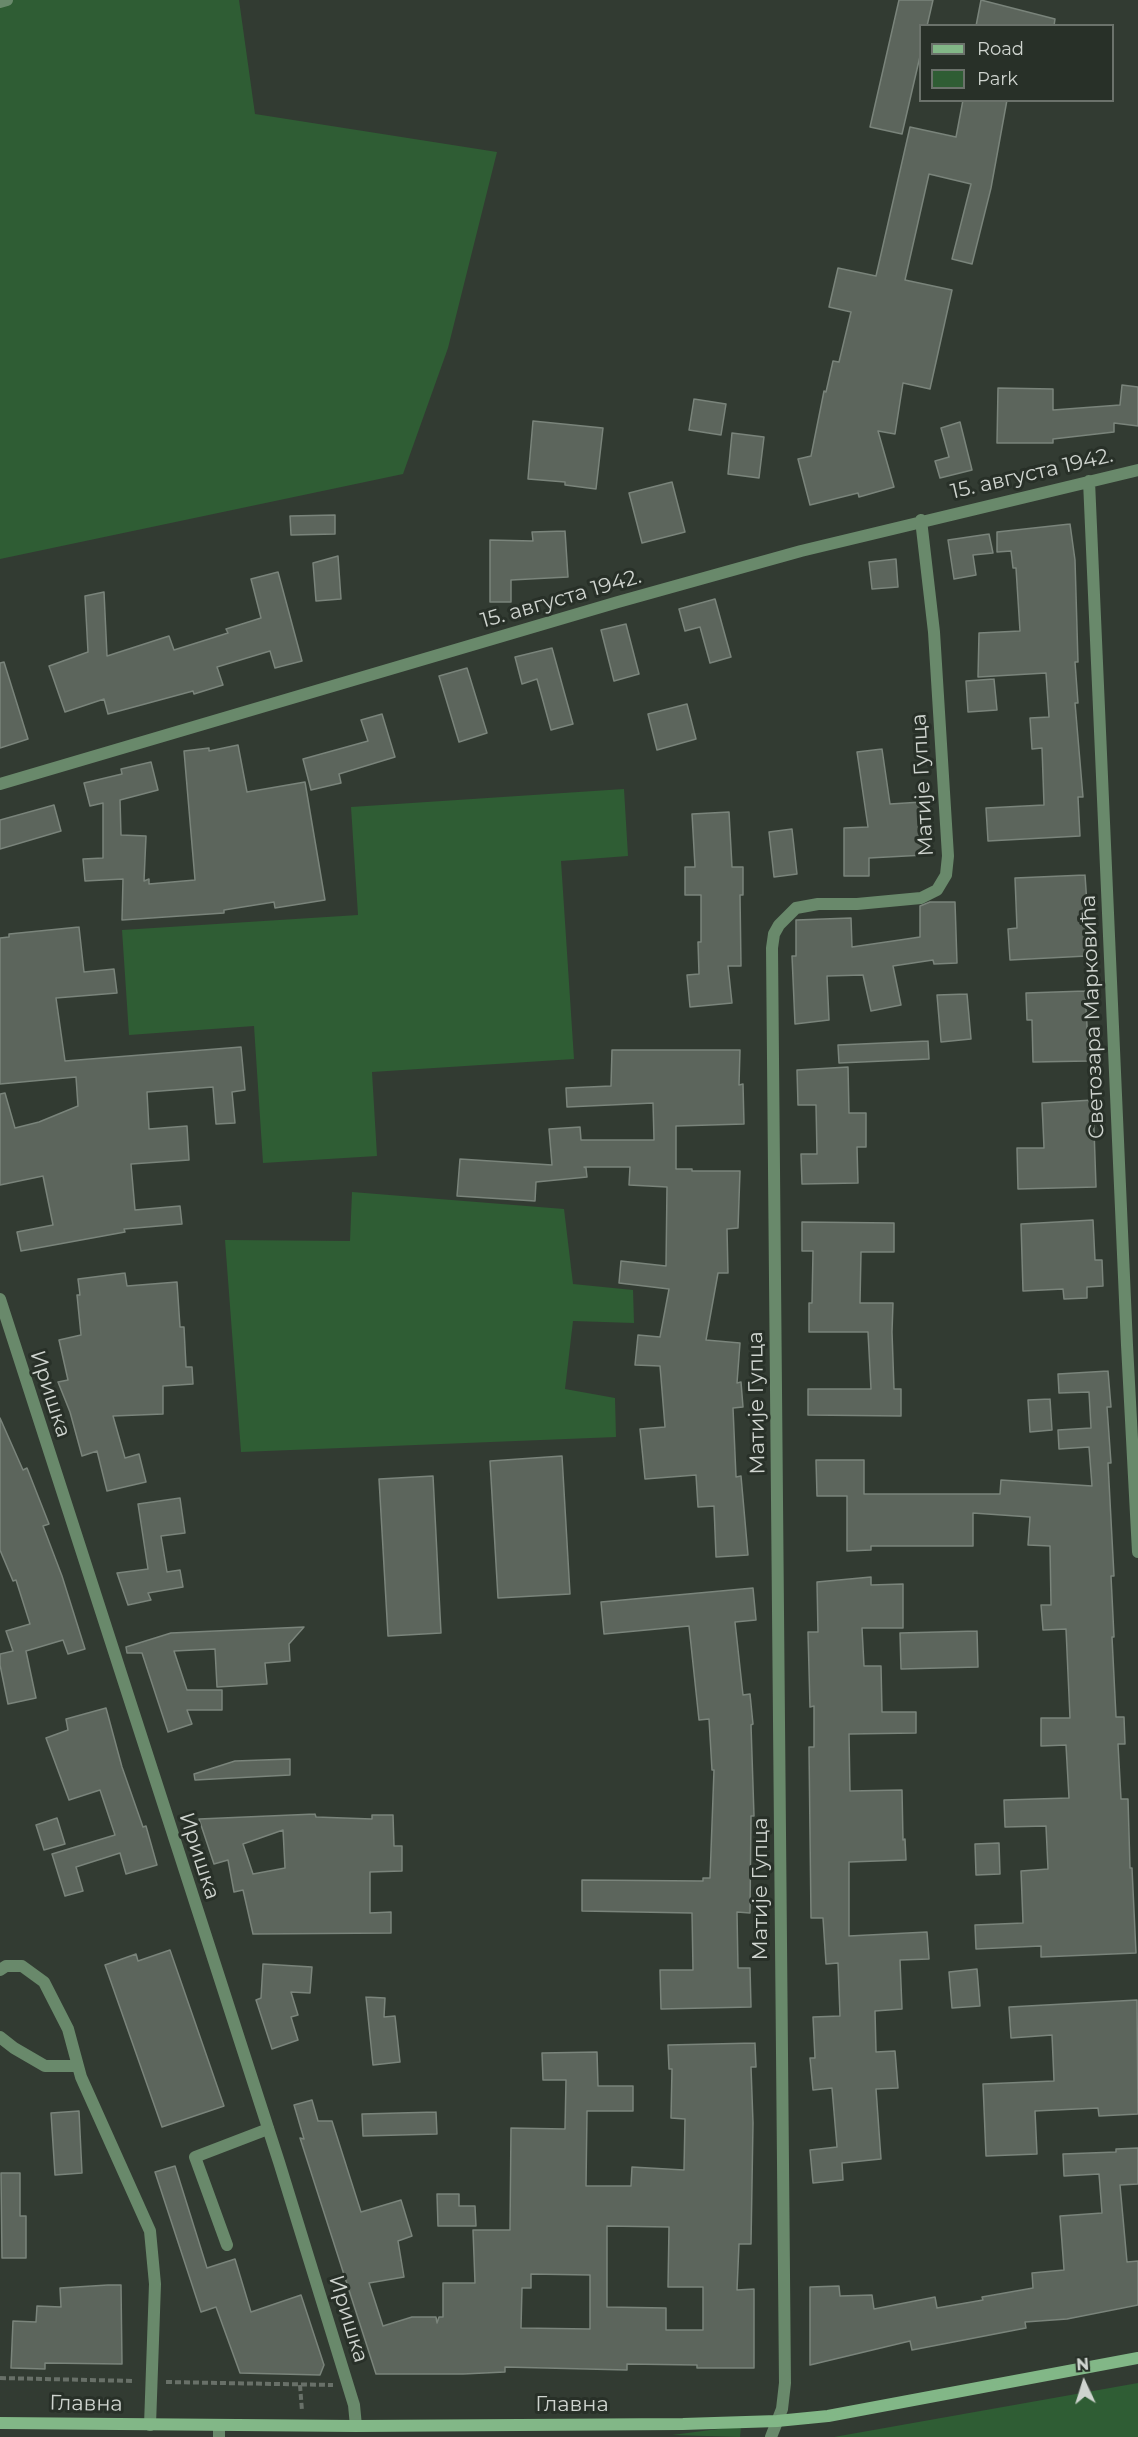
<!DOCTYPE html>
<html>
<head>
<meta charset="utf-8">
<style>
  body { margin:0 }
  #map { position:relative; width:1138px; height:2437px; overflow:hidden; background:#323b32; font-family:Montserrat,sans-serif }
  canvas { display:block }
  .legend { position:absolute; left:919px; top:24px; width:195px; height:78px; box-sizing:border-box; background:#283028; border:2px solid #6b726b; margin:0; padding:8px 10px; list-style:none; font-size:18px; color:#cfd4cf }
  .legend li { display:flex; align-items:center; gap:12px; height:30px }
  .legend b { width:30px; border:2px solid #6b726b }
  .north { position:absolute; left:1054px; top:2353px; width:60px; height:60px; -webkit-text-stroke:4px #283028; paint-order:stroke; rotate:356deg; font-size:16px; font-weight:700; line-height:24px; text-align:center; color:#cfd4cf }
  .north::after { content:''; display:block; margin:auto; width:21px; height:27px; background:#cfd4cf; clip-path:polygon(50% 0,100% 100%,50% 72%,0 100%) }
</style>
</head>
<body>
<div id="map">
<canvas width="1138" height="2437"></canvas>
<ul class="legend">
<li><b style="height:8px;background:#82b787"></b>Road</li>
<li><b style="height:16px;background:#2f5d34"></b>Park</li>
</ul>
<div class="north">N</div>
</div>
<script>
const context = document.querySelector('canvas').getContext('2d');
context.lineJoin = 'round';
function paint(path, color) { context.fillStyle = color; context.fill(path, 'evenodd'); }
const toPath = rows => new Path2D(rows.map(r => 'M' + r).join(''));
function trace(path, color, width, dash) { context.strokeStyle = color; context.lineWidth = width; context.lineCap = dash ? 'butt' : 'round'; context.setLineDash(dash || []); context.stroke(path); }
function drawText(font, color, halo, rows, align = 'center') {
  context.font = font + ' Montserrat,sans-serif'; context.lineWidth = 6; context.setLineDash([]); context.textBaseline = 'middle'; context.strokeStyle = halo; context.fillStyle = color; for (const [text, x, y, turn = 0] of rows) {
    context.save(); context.translate(x, y); context.rotate((+turn || 0) * Math.PI / 180); context.textAlign = isNaN(turn) ? turn : align; if (halo) context.strokeText(text, 0, 0); context.fillText(text, 0, 0); context.restore();
  }
}
const green = toPath([
  [0,0,239,0,255,114,497,152,448,348,403,474,0,559],
  [624,789,628,856,561,861,574,1059,372,1072,377,1156,263,1163,254,1026,129,1035,122,930,358,915,351,807],
  [352,1192,564,1209,573,1284,633,1290,634,1323,573,1321,565,1389,615,1398,616,1437,241,1452,225,1240,350,1241],
  [1138,2383,1138,2437,834,2437],
  [741,2426,740,2437,672,2435]
]);
const building = toPath([
  [899,0,933,0,927,26,921,26,921,52,902,134,870,127,899,0],
  [981,0,1055,19,1054,26,976,26,981,0],
  [963,100,1007,100,991,188,972,264,952,259,971,184,929,174,905,280,952,290,930,389,903,383,895,434,878,431,894,487,859,497,858,493,810,505,798,459,811,456,824,391,826,392,833,361,839,362,851,312,829,307,838,268,876,276,910,127,956,137,963,100],
  [1122,385,1138,387,1138,426,1114,423,1114,432,1053,439,1053,443,997,443,998,388,1053,389,1053,410,1120,405,1122,385],
  [694,399,726,404,721,435,689,430,694,399],
  [533,421,603,428,596,489,565,485,565,482,528,479,533,421],
  [960,422,972,470,940,478,935,461,949,457,941,428,960,422],
  [732,433,764,437,759,478,728,474,732,433],
  [672,482,685,532,642,543,629,493,672,482],
  [335,515,335,534,291,535,290,516,335,515],
  [1070,524,1075,560,1078,662,1075,662,1078,703,1075,703,1083,797,1078,797,1080,836,988,841,986,808,1044,805,1042,748,1032,749,1030,718,1049,717,1046,673,978,677,979,633,1020,631,1016,568,1013,568,1011,551,997,552,997,532,1070,524],
  [565,531,568,577,511,580,511,602,490,602,490,540,533,541,532,532,565,531],
  [989,534,993,553,973,555,976,575,954,579,948,540,989,534],
  [338,556,341,599,316,601,313,563,338,556],
  [896,559,898,587,872,589,869,562,896,559],
  [278,572,302,661,275,668,270,651,217,667,223,685,194,694,193,691,108,714,104,699,65,712,49,666,88,652,85,596,104,592,107,656,169,636,174,650,228,633,226,629,261,618,251,579,278,572],
  [715,599,731,657,710,663,700,627,685,631,679,609,715,599],
  [626,624,639,674,614,681,601,630,626,624],
  [552,648,573,724,551,730,537,679,522,684,515,657,552,648],
  [4,662,28,739,0,748,0,663,4,662],
  [467,668,487,733,459,742,439,676,467,668],
  [994,679,997,710,968,712,966,681,994,679],
  [687,704,696,739,657,750,648,714,687,704],
  [382,714,395,757,339,774,341,783,311,790,303,759,368,741,361,720,382,714],
  [238,745,247,792,305,782,325,900,275,908,274,902,224,910,224,913,122,920,123,879,85,881,83,859,103,858,103,803,90,806,84,783,122,774,121,769,151,762,158,790,120,800,121,835,146,836,144,881,149,879,149,884,195,880,184,751,209,748,209,751,238,745],
  [882,749,890,804,922,802,925,855,869,858,869,876,844,876,844,828,868,827,857,752,882,749],
  [54,805,61,831,0,849,0,820,54,805],
  [729,812,732,867,743,867,743,895,740,895,741,966,728,966,732,1003,690,1007,687,975,699,974,698,942,701,942,701,895,685,895,685,867,695,867,692,814,729,812],
  [792,829,797,874,774,877,769,832,792,829],
  [1085,875,1087,904,1084,904,1087,956,1010,960,1008,929,1017,928,1015,878,1085,875],
  [930,902,955,902,957,963,934,964,933,960,893,966,901,1005,871,1011,863,975,827,976,829,1020,795,1024,792,956,796,956,796,920,851,918,852,947,920,937,920,906,930,902],
  [79,927,84,972,114,969,117,993,56,998,65,1061,241,1047,245,1090,232,1092,235,1123,216,1124,213,1087,147,1092,149,1129,187,1126,189,1160,131,1164,135,1210,180,1206,182,1224,124,1229,125,1232,21,1251,17,1232,53,1225,43,1176,0,1185,0,1094,5,1093,15,1128,39,1122,78,1106,76,1077,0,1084,0,938,9,937,9,934,79,927],
  [1085,991,1089,1061,1033,1062,1032,1020,1027,1020,1026,993,1085,991],
  [967,994,971,1039,941,1042,937,995,967,994],
  [928,1041,929,1059,839,1063,838,1045,928,1041],
  [612,1050,740,1050,739,1085,743,1084,744,1124,676,1126,676,1169,692,1169,692,1171,740,1171,738,1228,727,1229,728,1273,718,1273,706,1340,740,1343,737,1383,741,1382,743,1407,733,1408,736,1477,741,1476,748,1555,716,1557,714,1506,698,1507,696,1475,645,1479,640,1429,665,1427,660,1366,635,1365,638,1335,660,1337,669,1289,619,1283,621,1261,666,1266,667,1187,629,1185,630,1167,584,1167,586,1168,587,1177,536,1182,535,1201,457,1196,460,1159,552,1165,549,1129,580,1127,581,1140,654,1140,653,1103,567,1107,566,1088,611,1086,612,1050],
  [848,1067,849,1113,866,1113,866,1147,857,1147,858,1183,802,1184,801,1154,817,1154,816,1105,798,1105,797,1070,848,1067],
  [1093,1100,1096,1187,1018,1189,1017,1148,1044,1148,1042,1103,1093,1100],
  [1093,1220,1095,1260,1102,1260,1103,1286,1087,1287,1087,1298,1064,1299,1063,1289,1023,1291,1021,1224,1093,1220],
  [802,1222,894,1223,894,1252,861,1252,860,1303,893,1303,892,1332,894,1389,901,1389,901,1416,808,1415,808,1389,871,1389,868,1332,809,1332,809,1303,812,1303,813,1251,802,1251,802,1222],
  [125,1273,127,1286,177,1282,180,1327,184,1327,186,1367,192,1367,193,1384,163,1386,163,1414,113,1416,125,1458,139,1454,146,1482,107,1491,97,1451,82,1456,70,1412,58,1382,68,1380,59,1340,81,1335,77,1295,80,1295,78,1279,125,1273],
  [1108,1371,1111,1407,1107,1407,1111,1463,1108,1463,1114,1576,1111,1576,1114,1637,1112,1637,1116,1717,1124,1717,1125,1744,1118,1744,1121,1799,1128,1799,1130,1868,1132,1868,1136,1953,1041,1957,1041,1946,976,1949,975,1925,1023,1923,1021,1871,1048,1869,1046,1826,1005,1827,1004,1800,1069,1798,1066,1745,1041,1746,1041,1718,1070,1718,1066,1629,1043,1630,1041,1605,1051,1605,1050,1546,1028,1545,1030,1517,973,1513,973,1546,871,1546,871,1550,847,1551,847,1496,817,1496,816,1460,864,1460,864,1494,1000,1494,1001,1480,1092,1486,1089,1447,1059,1449,1058,1430,1091,1428,1089,1392,1059,1393,1058,1374,1108,1371],
  [1050,1399,1052,1430,1030,1432,1028,1400,1050,1399],
  [0,1418,23,1470,27,1468,49,1524,43,1526,62,1576,85,1649,68,1654,63,1640,26,1651,36,1698,8,1704,0,1665,0,1654,13,1651,6,1631,30,1624,16,1580,13,1581,0,1550,0,1418],
  [562,1456,570,1594,498,1598,490,1461,562,1456],
  [433,1476,441,1633,388,1636,379,1479,433,1476],
  [180,1498,185,1533,161,1536,167,1572,180,1570,183,1587,148,1593,151,1600,128,1605,117,1573,148,1569,138,1504,180,1498],
  [871,1577,871,1585,903,1584,903,1628,862,1628,864,1666,881,1666,882,1712,916,1712,916,1733,849,1734,850,1791,902,1790,903,1840,905,1839,906,1860,849,1862,849,1936,927,1932,929,1959,900,1960,902,2009,875,2011,876,2052,895,2051,898,2088,876,2089,881,2159,842,2163,843,2180,813,2183,810,2150,837,2147,832,2088,813,2090,810,2058,815,2058,813,2017,840,2016,838,1963,826,1964,823,1918,811,1918,809,1747,814,1747,814,1706,810,1707,808,1632,818,1632,817,1582,871,1577],
  [753,1588,756,1620,735,1622,743,1695,750,1694,753,1724,751,1725,754,1816,751,1816,750,1913,737,1912,738,1968,750,1968,751,2007,661,2009,660,1970,693,1970,692,1913,582,1911,582,1880,703,1881,703,1878,710,1878,714,1770,712,1770,709,1719,699,1720,689,1626,604,1634,601,1602,753,1588],
  [304,1627,289,1644,290,1661,265,1663,267,1684,217,1687,215,1649,174,1651,187,1690,222,1690,222,1710,187,1710,192,1724,168,1732,142,1653,127,1653,126,1647,171,1633,304,1627],
  [977,1631,978,1667,901,1669,900,1633,977,1631],
  [106,1708,122,1767,143,1827,146,1826,157,1865,126,1874,120,1853,76,1867,83,1891,65,1896,52,1854,115,1835,100,1790,69,1800,46,1738,68,1730,66,1719,106,1708],
  [290,1759,290,1775,195,1780,194,1774,235,1761,290,1759],
  [315,1814,316,1817,372,1819,372,1815,393,1815,394,1846,402,1846,402,1871,370,1872,370,1913,391,1912,391,1933,253,1934,243,1890,234,1892,228,1860,214,1864,199,1819,315,1814],
  [283,1830,285,1868,253,1874,243,1844,283,1830],
  [57,1818,65,1844,44,1850,36,1825,57,1818],
  [999,1843,1000,1874,976,1875,975,1844,999,1843],
  [170,1950,224,2106,162,2127,105,1965,136,1954,138,1961,170,1950],
  [263,1964,312,1967,310,1993,291,1992,298,2015,291,2017,298,2040,272,2049,256,2000,261,1998,263,1964],
  [977,1969,980,2006,952,2008,949,1972,977,1969],
  [366,1997,385,1998,384,2017,395,2016,400,2062,373,2065,366,1997],
  [1137,2000,1138,2114,1099,2116,1098,2108,1035,2111,1037,2154,986,2156,983,2084,1054,2081,1052,2035,1011,2038,1009,2007,1137,2000],
  [755,2043,756,2067,751,2067,753,2123,751,2244,739,2244,737,2290,754,2289,754,2368,697,2368,697,2365,627,2364,627,2370,505,2367,505,2372,463,2374,376,2374,300,2138,304,2139,294,2105,312,2100,318,2121,332,2121,361,2212,401,2200,412,2236,398,2241,404,2277,369,2283,383,2326,412,2317,436,2317,437,2323,439,2317,443,2317,443,2283,475,2283,473,2230,510,2230,511,2128,565,2129,566,2080,543,2080,542,2053,597,2052,598,2086,633,2086,633,2111,587,2111,586,2186,631,2186,632,2167,684,2170,685,2119,671,2118,672,2069,669,2069,668,2045,755,2043],
  [607,2226,669,2227,668,2287,703,2287,703,2330,666,2330,666,2308,607,2307,607,2226],
  [531,2274,590,2275,590,2329,521,2328,522,2288,531,2288,531,2274],
  [79,2111,82,2173,55,2175,51,2113,79,2111],
  [436,2112,437,2134,363,2136,362,2114,436,2112],
  [1138,2148,1138,2184,1120,2185,1127,2262,1138,2261,1138,2305,1067,2319,1025,2322,1026,2328,912,2350,910,2341,810,2365,810,2287,839,2286,840,2296,872,2295,874,2309,935,2297,937,2308,983,2300,982,2297,1033,2288,1032,2273,1064,2270,1060,2216,1102,2213,1099,2174,1064,2176,1063,2154,1116,2152,1116,2149,1138,2148],
  [175,2166,207,2268,235,2259,251,2312,301,2295,324,2365,320,2375,240,2373,216,2307,201,2312,155,2172,175,2166],
  [1,2173,20,2173,20,2216,26,2216,26,2258,2,2258,1,2173],
  [437,2194,459,2194,459,2206,475,2206,476,2226,438,2226,437,2194],
  [108,2285,121,2285,122,2364,45,2363,45,2369,11,2368,13,2321,36,2322,37,2306,61,2307,60,2288,108,2285]
]);
const path = toPath([
  [0,2378,135,2381],
  [166,2382,333,2385],
  [300,2385,302,2411]
]);
const service = toPath([
  [0,2,7,0],
  [0,1970,6,1966,22,1966,44,1982,68,2029,81,2077,150,2231,155,2284,150,2425],
  [0,2037,14,2048,45,2066,78,2066],
  [227,2245,195,2157,268,2129],
  [219,2426,219,2437]
]);
const minor = toPath([
  [1089,481,1127,1345,1138,1552],
  [0,784,618,602,801,551,1138,470],
  [771,2437,782,2409,785,2383,772,948,774,934,779,925,796,908,818,904,857,904,921,898,937,890,946,875,948,856,934,632,921,520]
]);
const tertiary = toPath([
  [0,1299,279,2162,354,2405,356,2426]
]);
const secondary = toPath([
  [0,2423,356,2426,683,2424,777,2421,828,2416,1138,2358]
]);
const streetNames = [
  ["15. августа 1942.",1032,474,-13],
  ["15. августа 1942.",561,599,-16],
  ["Матије Гупца",923,785,-93],
  ["Светозара Марковића",1093,1017,-92],
  ["Иришка",50,1394,72],
  ["Матије Гупца",757,1403,-91],
  ["Иришка",199,1856,72],
  ["Матије Гупца",761,1889,-90],
  ["Иришка",348,2319,73],
  ["Главна",86,2404,1],
  ["Главна",572,2405]
];
paint(green, '#2f5d34');
paint(building, '#5c655c');
trace(building, '#7a847b', 1.5);
trace(path, '#687068', 4, [6, 3]);
trace(service, '#69896b', 12);
trace(minor, '#69896b', 12);
trace(tertiary, '#69896b', 12);
trace(secondary, '#82b787', 12);
drawText('21px', '#cfd4cf', '#283028', streetNames);
</script>
</body>
</html>
